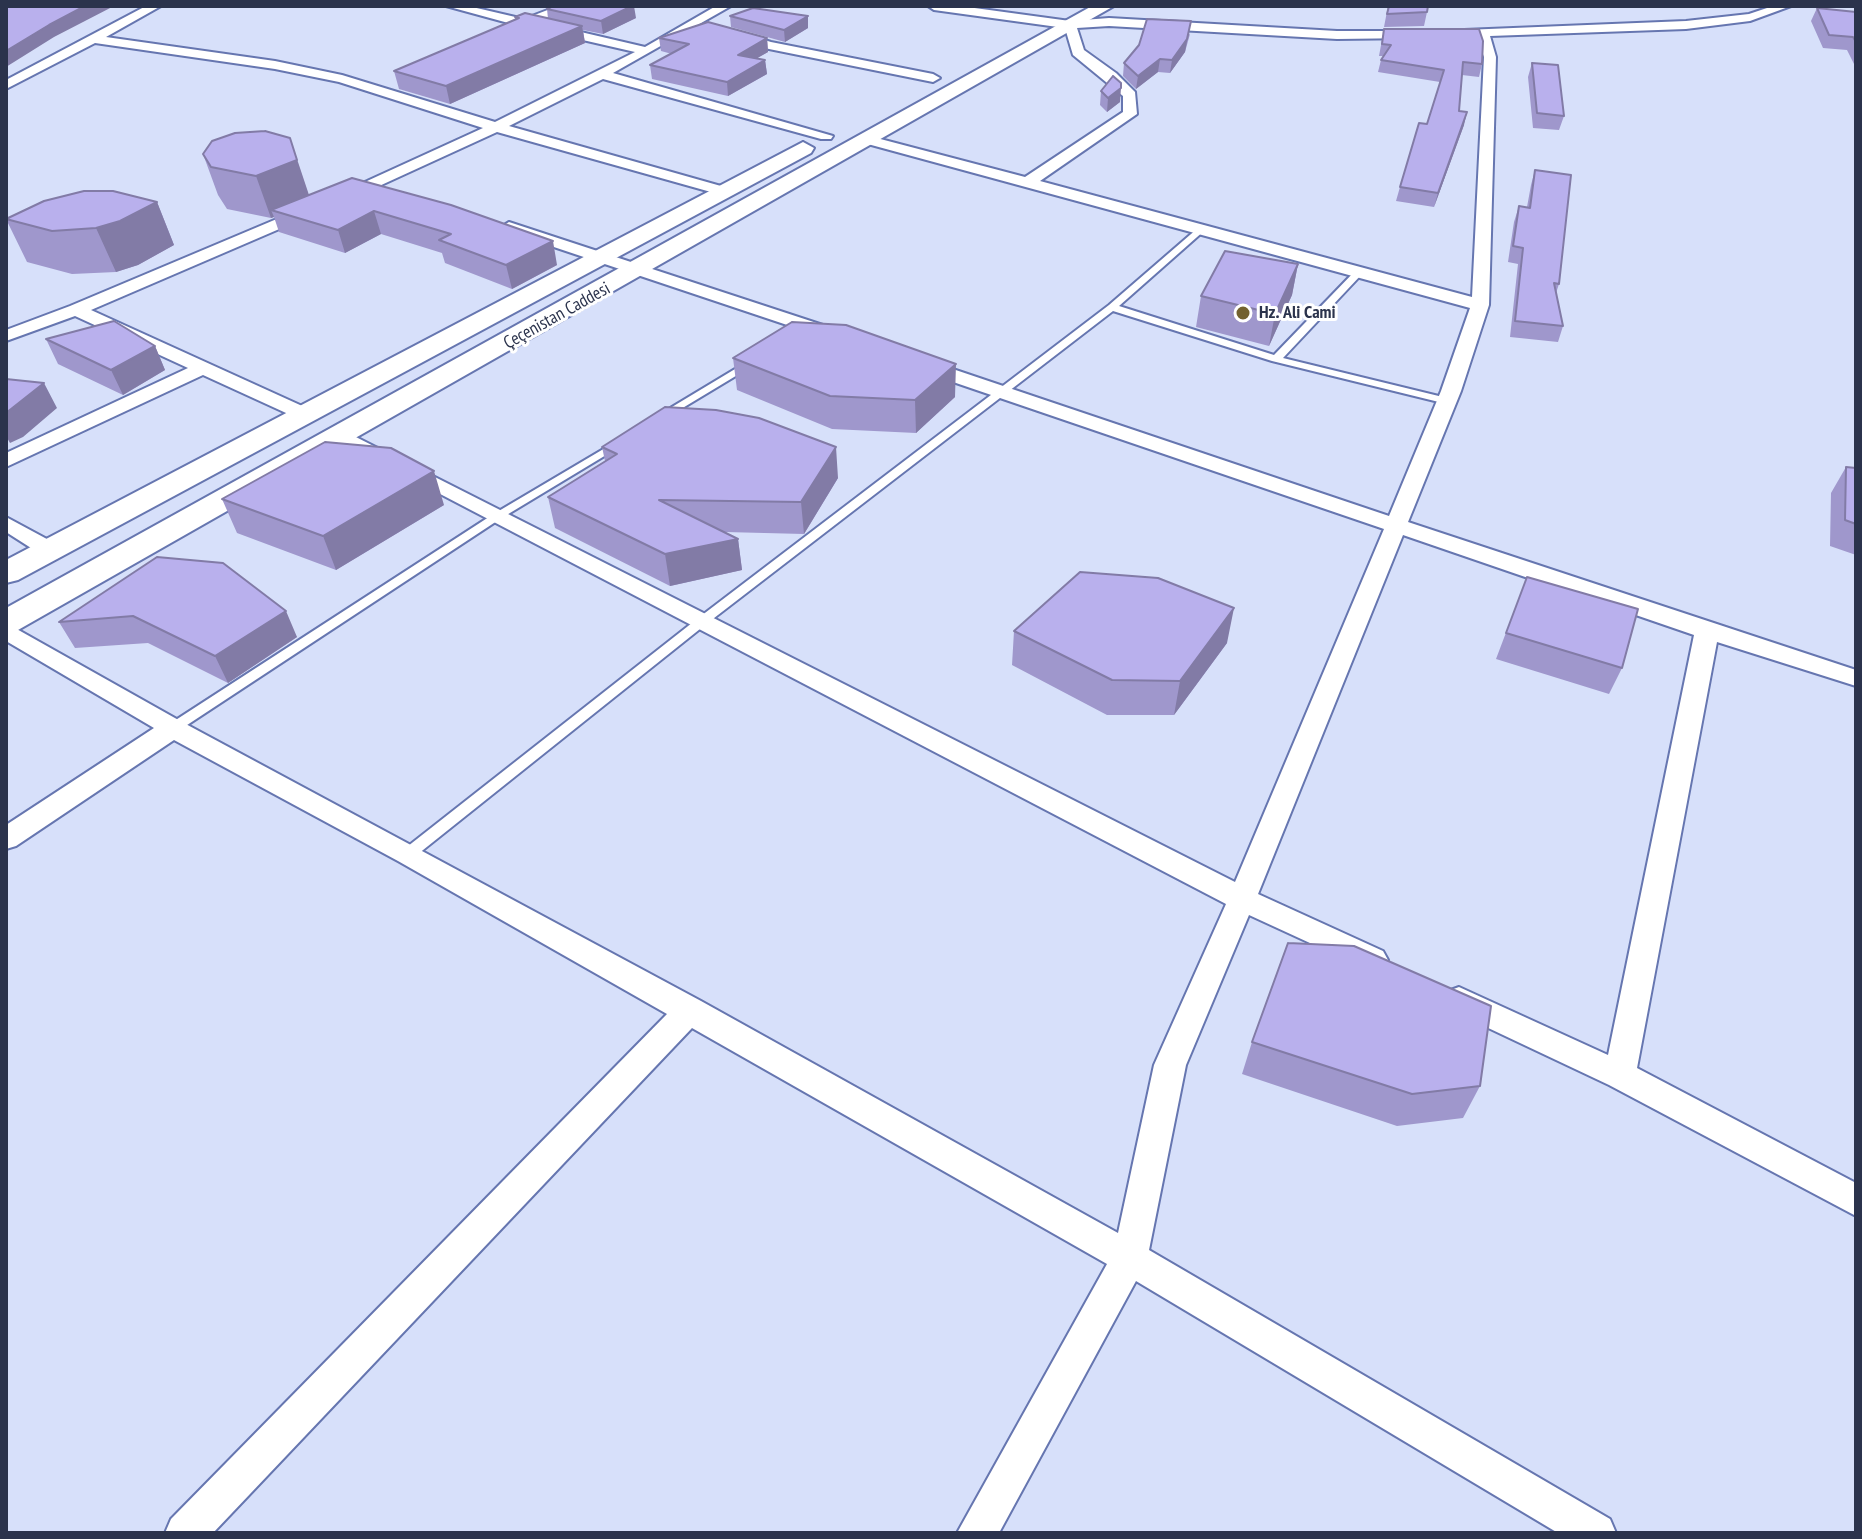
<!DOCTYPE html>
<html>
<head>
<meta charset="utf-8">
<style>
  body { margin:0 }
  #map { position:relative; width:1862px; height:1539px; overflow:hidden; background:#d7e0fa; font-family:"PT Sans Narrow",sans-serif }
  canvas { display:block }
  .frame { position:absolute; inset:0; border:8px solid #2b334c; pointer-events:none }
</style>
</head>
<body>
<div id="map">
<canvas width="1862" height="1539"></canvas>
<div class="frame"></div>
</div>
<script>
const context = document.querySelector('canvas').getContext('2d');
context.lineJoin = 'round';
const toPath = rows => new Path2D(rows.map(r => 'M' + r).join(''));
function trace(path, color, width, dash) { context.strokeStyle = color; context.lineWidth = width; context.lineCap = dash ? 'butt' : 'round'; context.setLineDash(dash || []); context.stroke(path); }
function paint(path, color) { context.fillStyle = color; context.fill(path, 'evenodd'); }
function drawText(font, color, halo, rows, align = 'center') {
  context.font = font + ' "PT Sans Narrow",sans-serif'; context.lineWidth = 6; context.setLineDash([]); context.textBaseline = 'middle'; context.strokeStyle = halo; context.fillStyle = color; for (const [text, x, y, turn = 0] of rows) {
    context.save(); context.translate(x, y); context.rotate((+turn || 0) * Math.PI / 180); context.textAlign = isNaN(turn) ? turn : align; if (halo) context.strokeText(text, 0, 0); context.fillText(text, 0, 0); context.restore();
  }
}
const service = toPath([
  [1198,228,1205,230,1119,306,1274,355,1356,270,1362,270,1362,274,1283,358,1451,399,1452,401,1447,404,1272,361,1113,311,705,625,413,858,403,858,401,854,403,850,697,619,1109,305,1198,228],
  [750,360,755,363,754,365,666,418,662,419,657,416,750,360],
  [617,441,622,444,621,446,500,519,178,731,168,731,166,728,168,725,492,515,617,441]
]);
const minor = toPath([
  [146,6,161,6,106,37,275,61,342,75,495,122,635,52,526,27,509,33,503,29,512,24,446,6,468,6,524,19,558,6,575,6,538,22,645,47,716,6,731,6,613,73,833,136,831,139,821,139,603,79,509,126,728,188,728,194,718,194,497,132,377,187,91,310,311,410,314,414,311,418,297,418,203,375,6,467,6,453,188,368,75,316,6,341,6,330,70,306,367,181,483,128,339,82,275,69,95,43,6,89,6,80,146,6],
  [928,6,960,6,1070,21,1109,18,1337,31,1420,31,1420,37,1416,38,1337,39,1109,26,1077,28,1084,50,1116,73,1135,92,1137,114,1040,181,1472,297,1484,57,1477,36,1464,36,1464,30,1686,21,1749,14,1773,6,1791,6,1750,21,1686,29,1490,36,1496,57,1489,305,1461,391,1408,522,1856,670,1856,686,1717,642,1637,1068,1856,1183,1856,1216,1609,1085,1448,1009,1444,1000,1448,991,1459,987,1608,1055,1694,635,1403,535,1258,894,1383,951,1388,960,1383,969,1373,972,1249,915,1186,1065,1149,1250,1610,1519,1616,1533,1558,1533,1136,1281,999,1533,957,1533,1107,1264,692,1028,213,1533,165,1533,171,1519,667,1014,398,861,174,740,16,846,6,849,6,825,154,728,6,641,6,623,182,722,701,1001,1118,1233,1154,1065,1226,904,329,436,339,430,346,432,1235,882,1384,529,915,369,913,365,915,361,929,361,1389,516,1441,391,1470,308,864,143,864,137,869,136,1025,177,1123,112,1123,96,1073,55,1065,28,934,10,928,6],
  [735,31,771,42,933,74,940,78,933,82,769,49,731,38,731,32,735,31],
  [509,222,835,329,838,333,835,337,823,337,503,230,501,227,509,222],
  [6,517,58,545,61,550,58,555,42,555,6,532,6,517]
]);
const secondary = toPath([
  [1092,6,1114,6,18,630,6,633,6,608,1092,6],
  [803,142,814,148,811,153,18,580,6,583,6,560,803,142]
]);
const wall = toPath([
  [1388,6,1427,12,1424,26,1384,27],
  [1817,8,1856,12,1856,68,1847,50,1823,48,1811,21],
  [547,9,636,18,603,34,583,30,585,43,450,104,399,89,394,71,515,20,515,17,548,19],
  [730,16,808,16,808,28,785,42,731,27],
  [1384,29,1482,64,1479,77,1462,75,1459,111,1464,125,1434,207,1396,201,1400,187,1427,124,1440,82,1378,72,1381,60,1383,56,1379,56],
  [1190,34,1185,52,1170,73,1158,72,1136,89,1123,76,1124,63],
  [659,38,767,38,768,52,757,58,765,60,767,74,728,96,652,79,650,65,672,54,661,51],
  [1532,63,1564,116,1559,130,1533,128,1528,77],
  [1101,91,1120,102,1107,112,1100,105],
  [203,154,309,195,352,178,557,265,512,289,445,263,442,253,381,234,345,253,279,232,274,217,271,218,227,209,218,195],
  [1535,170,1559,284,1556,293,1563,326,1558,342,1510,337,1518,264,1508,262,1514,222,1519,206,1527,207,1531,185],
  [157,202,174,245,138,265,116,272,72,274,27,262,6,219],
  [1298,264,1292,295,1269,346,1196,327,1201,296],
  [46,339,155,346,165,370,123,395,58,364],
  [733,358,955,397,916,433,832,429,737,390],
  [602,447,838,478,804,534,725,532,738,539,742,570,670,586,555,528,548,497,605,461],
  [1846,467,1856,468,1856,555,1830,546,1831,493],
  [222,499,444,505,336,570,237,533],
  [223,563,297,637,228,683,148,643,75,648,59,622],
  [1527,577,1622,668,1609,694,1496,659],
  [1014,631,1227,643,1174,715,1107,715,1012,665],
  [1252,1042,1480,1086,1463,1118,1397,1126,1242,1074]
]);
const shadedWall = toPath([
  [85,6,114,6,54,37,6,67,6,51,49,25],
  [632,6,634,6,636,18,603,34,601,21],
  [808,16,808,28,785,42,784,30],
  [1191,21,1185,52,1170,73,1172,60],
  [582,26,585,43,450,104,446,86],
  [767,38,768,52,740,68,738,55],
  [1160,59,1158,72,1136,89,1138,76],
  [765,60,767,74,728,96,727,82],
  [1121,88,1120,102,1107,112,1108,98],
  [1467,112,1464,125,1434,207,1438,193],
  [290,138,311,201,271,210,274,217,271,218,256,176],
  [157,202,174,245,138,265,116,272,96,228],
  [374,211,381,234,345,253,338,230],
  [553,241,557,265,512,289,506,265],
  [1298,264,1292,295,1269,346,1275,314],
  [155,346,165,370,123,395,111,370],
  [956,364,955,397,916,433,915,400],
  [44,383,57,408,23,437,10,443,6,436,6,413],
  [836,447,838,478,804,534,801,502],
  [434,471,444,505,336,570,323,536],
  [738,539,742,570,670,586,665,554],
  [1234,608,1227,643,1174,715,1180,681],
  [286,611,297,637,228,683,215,656]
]);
const building = toPath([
  [6,6,85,6,49,25,6,51,6,6],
  [553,6,632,6,601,21,547,9,553,6],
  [1389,6,1428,6,1427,12,1387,14,1389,6],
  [753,8,808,16,784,30,730,16,753,8],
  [1817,8,1856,12,1856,42,1853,37,1829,35,1817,8],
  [525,13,582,26,446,86,394,71,519,18,515,17,525,13],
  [1147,19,1191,21,1187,39,1172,60,1160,59,1138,76,1124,63,1139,45,1147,19],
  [708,22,767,38,738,55,765,60,727,82,650,65,689,44,659,38,708,22],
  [1384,29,1479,29,1483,41,1482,64,1463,62,1459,111,1467,112,1438,193,1400,187,1419,123,1427,124,1444,70,1381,60,1391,45,1382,44,1384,29],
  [1532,63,1558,65,1564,116,1537,113,1532,63],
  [1113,76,1121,83,1121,88,1108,98,1101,91,1113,76],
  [265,131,290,138,297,160,256,176,211,167,203,154,212,141,235,133,265,131],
  [1535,170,1571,175,1559,284,1554,283,1563,326,1515,321,1523,248,1513,246,1519,206,1530,208,1535,170],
  [352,178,451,205,553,241,506,265,439,240,451,234,374,211,338,230,271,210,352,178],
  [84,191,113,191,157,202,120,221,96,228,52,231,6,219,44,201,84,191],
  [1225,251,1298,264,1275,314,1201,296,1225,251],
  [114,321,155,346,111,370,46,339,114,321],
  [792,322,846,325,956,364,915,400,830,396,733,358,792,322],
  [6,379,44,383,6,413,6,379],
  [665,407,716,410,759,418,836,447,801,502,659,500,738,539,665,554,548,497,617,454,602,447,665,407],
  [325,442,391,448,434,471,323,536,222,499,325,442],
  [1846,467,1856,468,1856,524,1845,520,1846,467],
  [157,557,223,563,286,611,215,656,133,616,59,622,157,557],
  [1080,572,1158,578,1234,608,1180,681,1112,680,1014,631,1080,572],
  [1527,577,1638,609,1622,668,1506,633,1527,577],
  [1288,943,1354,946,1491,1006,1480,1086,1412,1094,1252,1042,1288,943]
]);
const markers = [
  [1243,313,8,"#72612f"]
];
const farPoinames = [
  ["Hz. Ali Cami",1259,313]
];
const farStreetnames = [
  ["Çeçenistan Caddesi",557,316,-29]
];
trace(service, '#6676b0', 4);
trace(minor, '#6676b0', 4);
trace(secondary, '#6676b0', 4);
paint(service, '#fff');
paint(minor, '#fff');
paint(secondary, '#fff');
paint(wall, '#9f97cc');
paint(shadedWall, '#827ba6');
paint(building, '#b9b0ed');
trace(building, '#827ba6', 2);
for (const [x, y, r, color] of markers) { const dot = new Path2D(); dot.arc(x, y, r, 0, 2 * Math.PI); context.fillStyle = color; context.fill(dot); trace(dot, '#fff', 3); }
drawText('bold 18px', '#2b334c', '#fff', farPoinames, 'left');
drawText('18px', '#2b334c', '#fff', farStreetnames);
</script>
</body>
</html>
